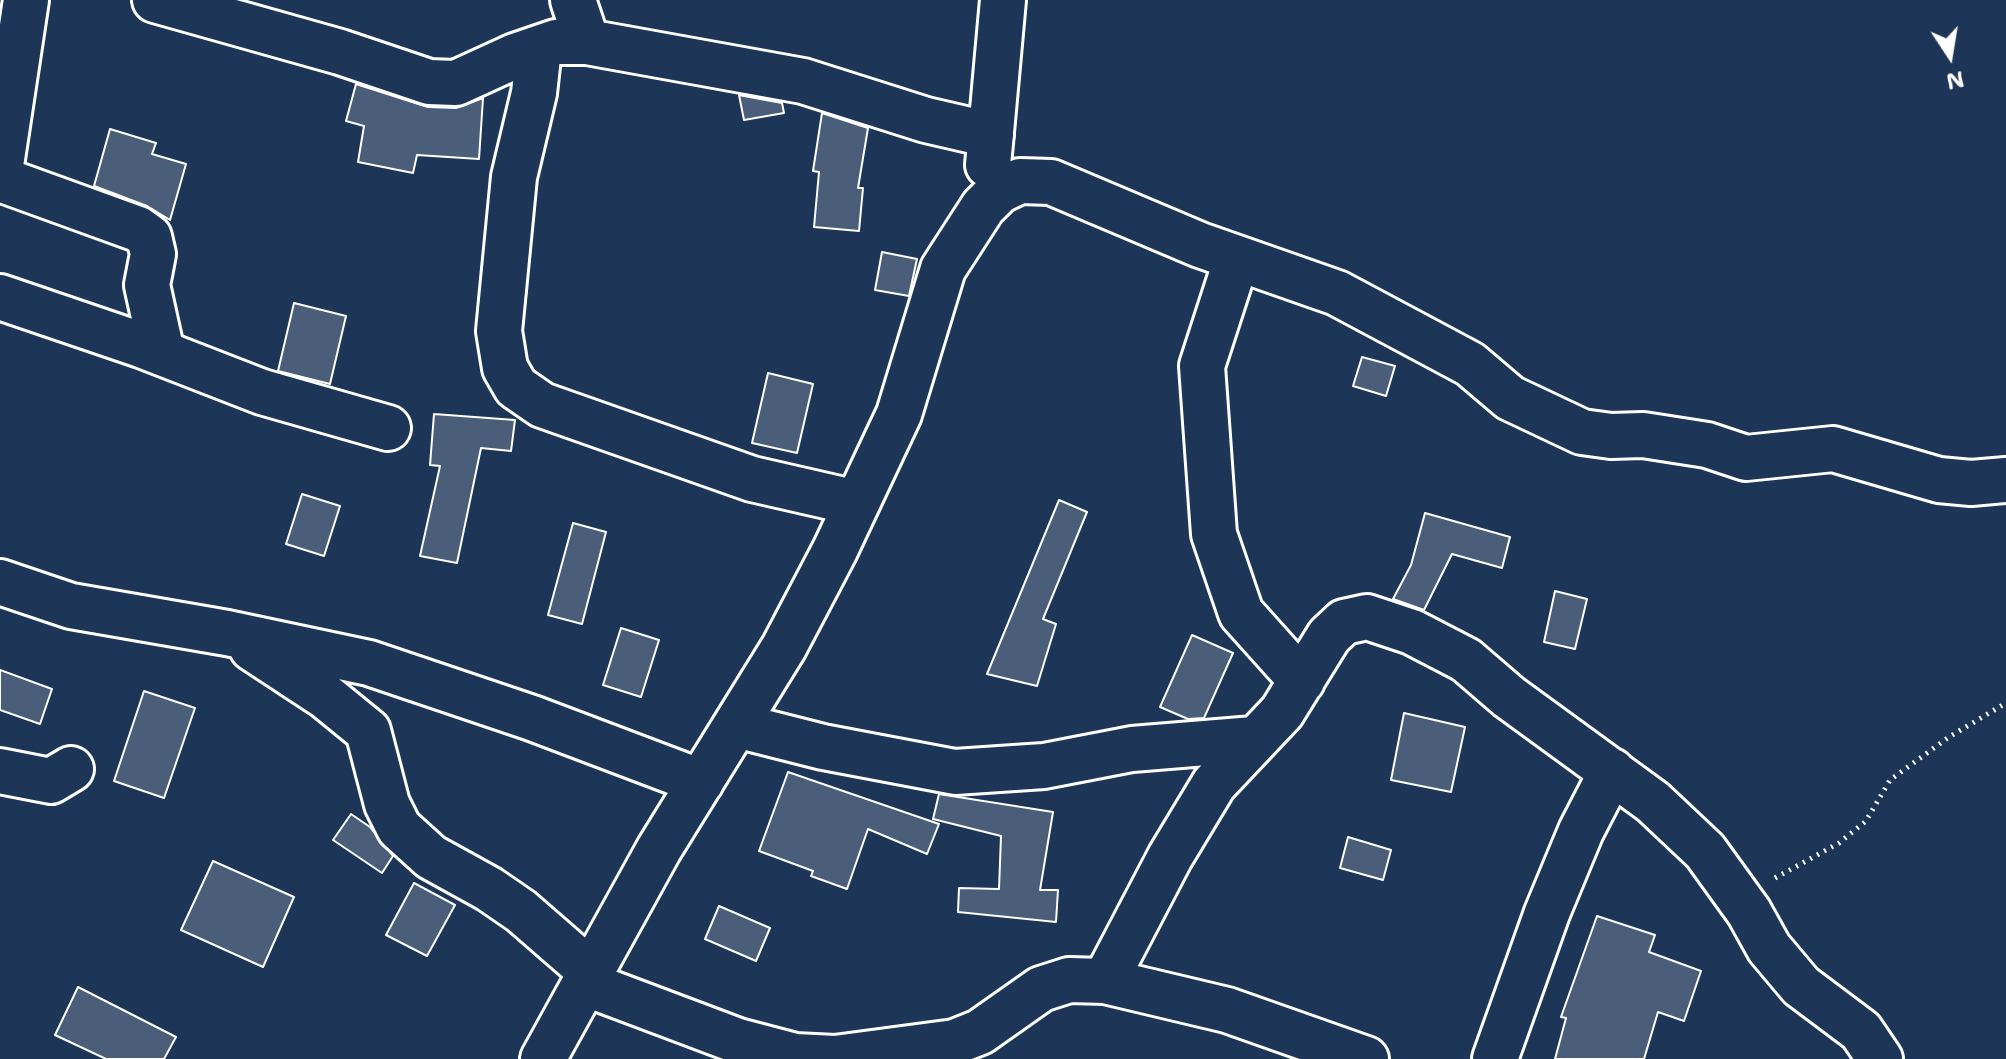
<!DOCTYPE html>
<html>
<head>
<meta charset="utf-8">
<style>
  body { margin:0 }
  #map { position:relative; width:2006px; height:1059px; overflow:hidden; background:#1d3557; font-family:"Shantell Sans",sans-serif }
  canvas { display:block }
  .north { position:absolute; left:1910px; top:16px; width:80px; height:80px; -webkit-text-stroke:6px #1d3557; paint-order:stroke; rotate:168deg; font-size:22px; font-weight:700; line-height:32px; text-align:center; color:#fff }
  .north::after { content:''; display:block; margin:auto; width:28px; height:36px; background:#fff; clip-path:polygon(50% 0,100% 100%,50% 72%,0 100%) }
</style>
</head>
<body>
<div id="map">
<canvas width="2006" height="1059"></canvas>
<div class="north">N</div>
</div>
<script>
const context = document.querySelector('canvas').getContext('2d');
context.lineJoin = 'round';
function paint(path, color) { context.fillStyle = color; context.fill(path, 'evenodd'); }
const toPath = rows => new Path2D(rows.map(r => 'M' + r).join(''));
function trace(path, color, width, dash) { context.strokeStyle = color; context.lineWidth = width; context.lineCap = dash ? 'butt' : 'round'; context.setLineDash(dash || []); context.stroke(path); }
const building = toPath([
  [356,84,428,107,456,108,483,98,479,159,417,155,413,173,358,162,364,126,346,121,356,84],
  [739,95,782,103,784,113,744,120,739,95],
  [822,113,868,128,858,188,863,188,859,231,814,227,819,172,813,171,822,113],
  [110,129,156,143,152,154,186,164,170,220,147,206,94,186,110,129],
  [882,252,917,259,909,296,875,290,882,252],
  [294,303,346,316,330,384,278,371,294,303],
  [1362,357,1395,366,1386,396,1353,386,1362,357],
  [768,373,813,384,797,453,752,443,768,373],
  [434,414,515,420,511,451,481,448,457,563,420,556,440,466,430,465,434,414],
  [302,494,340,506,324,556,286,544,302,494],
  [1059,500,1087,512,1043,619,1056,624,1037,686,987,674,1059,500],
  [1425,513,1510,537,1502,568,1452,554,1424,610,1393,599,1411,565,1425,513],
  [573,523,606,532,582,624,548,615,573,523],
  [1555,591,1587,599,1575,649,1544,642,1555,591],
  [621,628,659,640,641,697,603,685,621,628],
  [1192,635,1233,653,1204,718,1188,719,1160,707,1192,635],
  [0,670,52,689,40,724,0,710,0,670],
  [144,691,195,708,164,798,114,781,144,691],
  [1404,713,1465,727,1451,792,1391,780,1404,713],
  [788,772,939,824,927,854,868,829,847,889,811,876,813,871,759,851,788,772],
  [939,794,1053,812,1040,890,1058,890,1056,922,958,912,959,888,999,889,1001,836,933,819,939,794],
  [351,814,370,827,393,856,382,873,333,840,351,814],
  [1348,837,1391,850,1383,880,1340,868,1348,837],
  [213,861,294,897,263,967,181,930,213,861],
  [414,883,455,905,427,956,386,935,414,883],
  [719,906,770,928,756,961,705,939,719,906],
  [1597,916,1655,935,1649,952,1701,971,1684,1021,1658,1012,1644,1059,1555,1059,1566,1018,1561,1017,1597,916],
  [78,987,176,1037,164,1059,106,1059,55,1035,78,987]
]);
const path = toPath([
  [1775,878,1839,843,1866,821,1890,780,1949,737,2006,703]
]);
const minor = toPath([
  [155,0,340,52,429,82,456,83,515,56,556,42,587,42,803,81,926,120,991,135],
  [573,0,587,42],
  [539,48,534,93,514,177,499,331,505,368,516,387,542,405,752,479,857,503],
  [988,165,1003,0],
  [0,172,26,0],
  [0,179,138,229,149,237,153,254,147,285,162,353],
  [1237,258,1202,366,1214,534,1241,613,1302,681],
  [0,297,141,345,262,392,388,428],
  [0,582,71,606,227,633,369,663,532,718,701,782],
  [252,648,325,696,368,731,387,804,399,828,431,857,489,889,521,911,590,971],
  [736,725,823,747,955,772,1044,766,1132,749,1254,739],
  [0,771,51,781,71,769],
  [1105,981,1170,857,1214,784,1282,712,1329,636,1344,622,1367,617,1412,632,1466,660,1509,697,1653,802,1705,851,1749,912,1769,948,1801,986,1861,1031,1880,1059],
  [584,983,738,1041,795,1056,835,1058,955,1042,980,1032,1041,989,1069,980,1105,981,1227,1010,1366,1059],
  [543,1059,659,849,784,647,835,550,899,414,943,269,983,207,999,191,1020,181,1051,182,1200,245,1337,293,1470,364,1510,398,1582,432,1611,436,1643,435,1707,445,1746,458,1833,449,1939,480,1971,483,2006,480],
  [1495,1059,1547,913,1581,831,1612,771]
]);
paint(building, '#4a5d79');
trace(building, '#fff', 2);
trace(minor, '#fff', 50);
trace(path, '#fff', 5, [2, 6]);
trace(minor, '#1d3557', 44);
</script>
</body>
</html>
